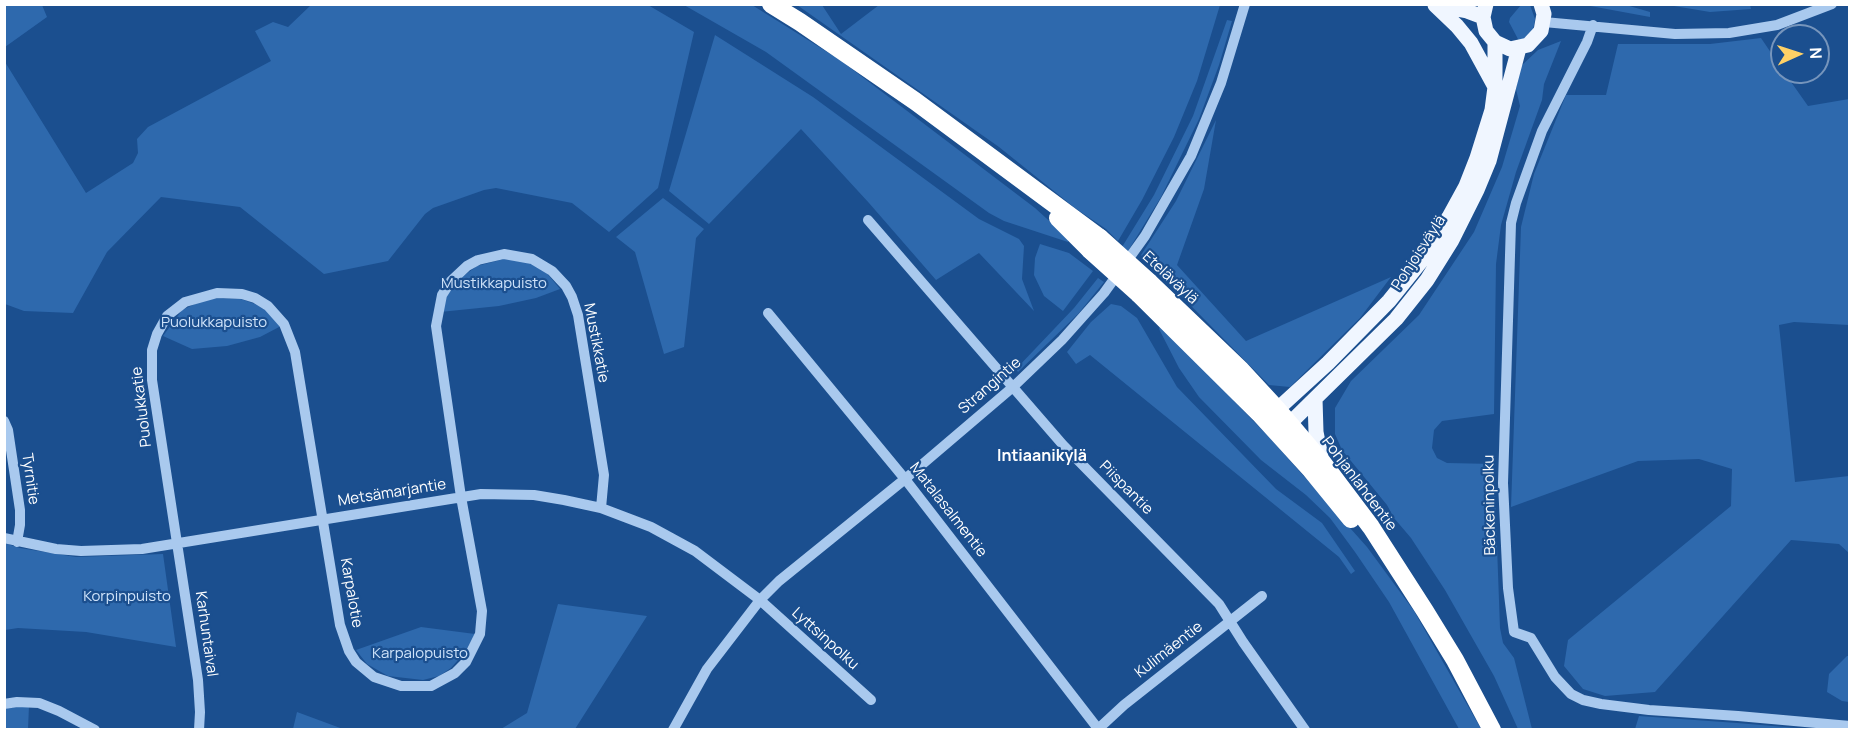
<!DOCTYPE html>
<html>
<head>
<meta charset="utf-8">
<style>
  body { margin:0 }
  #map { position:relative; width:1854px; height:734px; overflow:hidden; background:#1b4f8f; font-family:Manrope,sans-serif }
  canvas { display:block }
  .frame { position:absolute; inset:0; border:6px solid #fff; pointer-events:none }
  .north { position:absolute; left:1770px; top:24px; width:60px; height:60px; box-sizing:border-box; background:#1b4f8f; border:2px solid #7695bc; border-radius:50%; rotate:87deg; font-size:16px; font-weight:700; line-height:24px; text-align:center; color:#fff }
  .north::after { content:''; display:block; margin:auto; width:21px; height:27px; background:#ffd166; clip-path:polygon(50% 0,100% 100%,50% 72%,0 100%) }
</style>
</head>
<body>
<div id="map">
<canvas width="1854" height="734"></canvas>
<div class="frame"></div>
<div class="north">N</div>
</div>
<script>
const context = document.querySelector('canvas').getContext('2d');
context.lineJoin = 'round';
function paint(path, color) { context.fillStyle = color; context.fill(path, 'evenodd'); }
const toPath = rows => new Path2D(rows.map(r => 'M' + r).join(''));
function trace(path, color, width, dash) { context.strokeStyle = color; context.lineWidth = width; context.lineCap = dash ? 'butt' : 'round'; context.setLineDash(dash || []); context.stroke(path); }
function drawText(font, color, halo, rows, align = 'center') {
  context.font = font + ' Manrope,sans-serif'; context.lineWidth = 4.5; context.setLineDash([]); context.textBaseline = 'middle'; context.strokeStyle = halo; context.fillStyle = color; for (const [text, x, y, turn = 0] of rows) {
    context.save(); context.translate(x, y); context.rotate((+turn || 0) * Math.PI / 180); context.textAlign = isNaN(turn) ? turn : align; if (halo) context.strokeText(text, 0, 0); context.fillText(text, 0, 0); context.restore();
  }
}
const green = toPath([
  [5,4,42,5,47,17,5,47],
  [311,5,648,5,694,32,658,188,609,232,572,203,496,188,484,190,433,208,425,214,388,261,324,274,240,207,161,197,107,252,73,313,24,311,5,304,5,62,86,193,133,163,138,153,137,139,148,127,271,61,255,31,273,22,288,27],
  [684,5,752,5,840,60,1035,208,1068,238,1068,242,1004,221,989,213,766,52],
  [797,5,822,5,841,34,879,5,1220,5,1197,81,1174,137,1142,200,1118,241,1106,229,1075,208,999,147],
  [1521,5,1530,5,1535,19,1533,30,1528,37,1519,41,1509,22,1510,18],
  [1585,5,1626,5,1650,12,1650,17],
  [1668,5,1750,5,1751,9,1710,12],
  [1227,20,1232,21,1219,65,1199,119,1161,197,1128,251,1122,247,1154,195,1193,116],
  [715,35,813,97,979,219,1019,239,1024,246,1022,279,1034,311,979,253,936,280,869,203,801,129,709,224,669,191],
  [1761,38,1782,69,1782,72,1784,72,1808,106,1849,99,1849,325,1794,322,1779,325,1795,482,1849,476,1849,553,1839,544,1791,540,1655,692,1605,696,1583,689,1564,666,1568,640,1731,506,1732,469,1699,459,1638,461,1511,507,1521,227,1534,174,1566,95,1606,95,1618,44,1710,44],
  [1561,41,1544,84,1542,100,1516,172,1501,225,1496,264,1494,414,1442,421,1434,430,1432,448,1437,458,1447,463,1494,464,1500,628,1503,643,1514,658,1532,729,1518,729,1494,676,1445,590,1411,538,1394,518,1387,505,1342,450,1335,434,1335,408,1351,381,1419,315,1474,232,1502,167,1520,106,1516,89,1520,67,1538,50],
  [1216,120,1204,189,1177,265,1246,341,1391,277,1360,318,1290,387,1269,385,1141,255,1176,201],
  [663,198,704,229,696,238,684,347,664,354,635,252,616,237],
  [1040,244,1069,253,1093,271,1063,311,1044,296,1034,275,1035,258],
  [504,259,528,262,545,271,560,289,536,298,499,306,440,312,446,296,455,283,466,274,477,266],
  [1098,278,1104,282,1078,314,1018,372,1016,369,1074,308],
  [208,298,241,299,255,304,266,310,281,326,260,337,227,346,192,349,163,336,182,310],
  [1111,304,1121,306,1137,318,1177,387,1276,489,1322,523,1355,571,1351,574,1339,557,1090,355,1076,364,1067,352,1091,322],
  [1161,323,1194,360,1268,436,1367,547,1414,611,1481,729,1459,729,1389,602,1355,552,1330,518,1306,495,1261,460,1199,397,1179,368,1159,329],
  [4,543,20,548,76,557,163,554,176,647,86,632,18,628,5,630],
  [558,604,647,616,575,729,501,729,527,713],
  [421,627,475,634,465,652,451,668,439,676,423,680,388,676,367,664,356,650],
  [1847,656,1849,656,1849,702,1842,701,1827,692,1829,674],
  [19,706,29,706,28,729,5,729,4,709],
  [297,712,343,729,293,729],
  [1639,716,1737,723,1809,729,1635,729]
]);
const minor = toPath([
  [1544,22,1675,34,1729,33,1777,25,1832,4],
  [1593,25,1587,42,1542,131,1516,203,1511,223,1503,483,1508,588,1514,632,1531,638,1555,677,1571,694,1583,700,1601,704,1649,710,1738,716,1850,726],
  [868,220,1063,445,1219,604,1243,642,1305,730],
  [768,313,905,479,1099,730],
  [4,421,8,430,20,510,20,525,17,542],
  [4,538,56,549,81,551,142,549,481,494,534,495,564,500,601,508,651,527,695,551,760,600,871,700],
  [4,704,17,702,39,703,59,711,95,730],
  [199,730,200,712,198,680,152,380,152,350,157,334,167,316,185,302,217,293,242,294,255,298,268,306,284,324,295,352,340,625,349,651,356,662,374,677,401,686,431,686,455,673,466,662,480,634,482,611,461,497,436,326,442,295,451,281,467,266,478,260,504,254,532,259,552,271,566,286,572,297,578,315,604,475,601,508],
  [673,730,707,669,760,600,779,581,905,479,1013,387,1062,340,1104,293,1145,236,1191,156,1221,83,1245,4],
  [1097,730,1124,705,1262,596]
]);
const major = toPath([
  [1486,4,1483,17,1486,31,1495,42,1510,49,1528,45,1541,31,1544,14,1541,4],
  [1435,5,1457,26,1471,43,1495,87],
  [1435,5,1467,11,1483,17],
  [1315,399,1316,432,1322,462],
  [1270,416,1328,363,1389,301,1422,260,1449,217,1466,186,1477,158,1492,110,1495,87,1495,42],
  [1283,430,1396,319,1427,280,1452,240,1477,190,1489,161,1519,48]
]);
const highway = toPath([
  [771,4,800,22,915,101,1100,238],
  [1058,218,1090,250],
  [1149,282,1241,370,1277,409,1322,462,1371,527,1425,611,1455,660,1492,730],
  [1139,294,1259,413,1311,470,1351,519]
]);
const highwayBridge = toPath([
  [1100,238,1149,282],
  [1090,250,1139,294]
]);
const streetNames = [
  ["Pohjoisväylä",1419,253,-57],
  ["Eteläväylä",1170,278,43],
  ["Mustikkatie",596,343,79],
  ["Strangintie",990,386,-41],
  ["Puolukkatie",142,407,-97],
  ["Tyrnitie",30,479,82],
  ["Pohjanlahdentie",1359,484,53],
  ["Piispantie",1126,488,45],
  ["Metsämarjantie",392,493,-9],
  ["Bäckeninpolku",1490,505,-91],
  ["Matalasalmentie",948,510,52],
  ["Karpalotie",351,593,80],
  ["Karhuntaival",206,634,82],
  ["Lyttsinpolku",825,639,42],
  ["Kulimäentie",1169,650,-38]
];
const parkNames = [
  ["Mustikkapuisto",494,284],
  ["Puolukkapuisto",214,323],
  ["Korpinpuisto",127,597],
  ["Karpalopuisto",420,654]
];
const neighbourhoodNames = [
  ["Intiaanikylä",1042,457]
];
paint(green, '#2e69ad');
trace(minor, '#a9c9ee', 10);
trace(major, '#f0f6ff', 15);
trace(highway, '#fff', 18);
trace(highwayBridge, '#fff', 18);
drawText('15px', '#fff', '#1b4f8f', streetNames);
drawText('15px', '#cfe3fa', '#1b4f8f', parkNames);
drawText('bold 16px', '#fff', '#1b4f8f', neighbourhoodNames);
</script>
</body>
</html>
